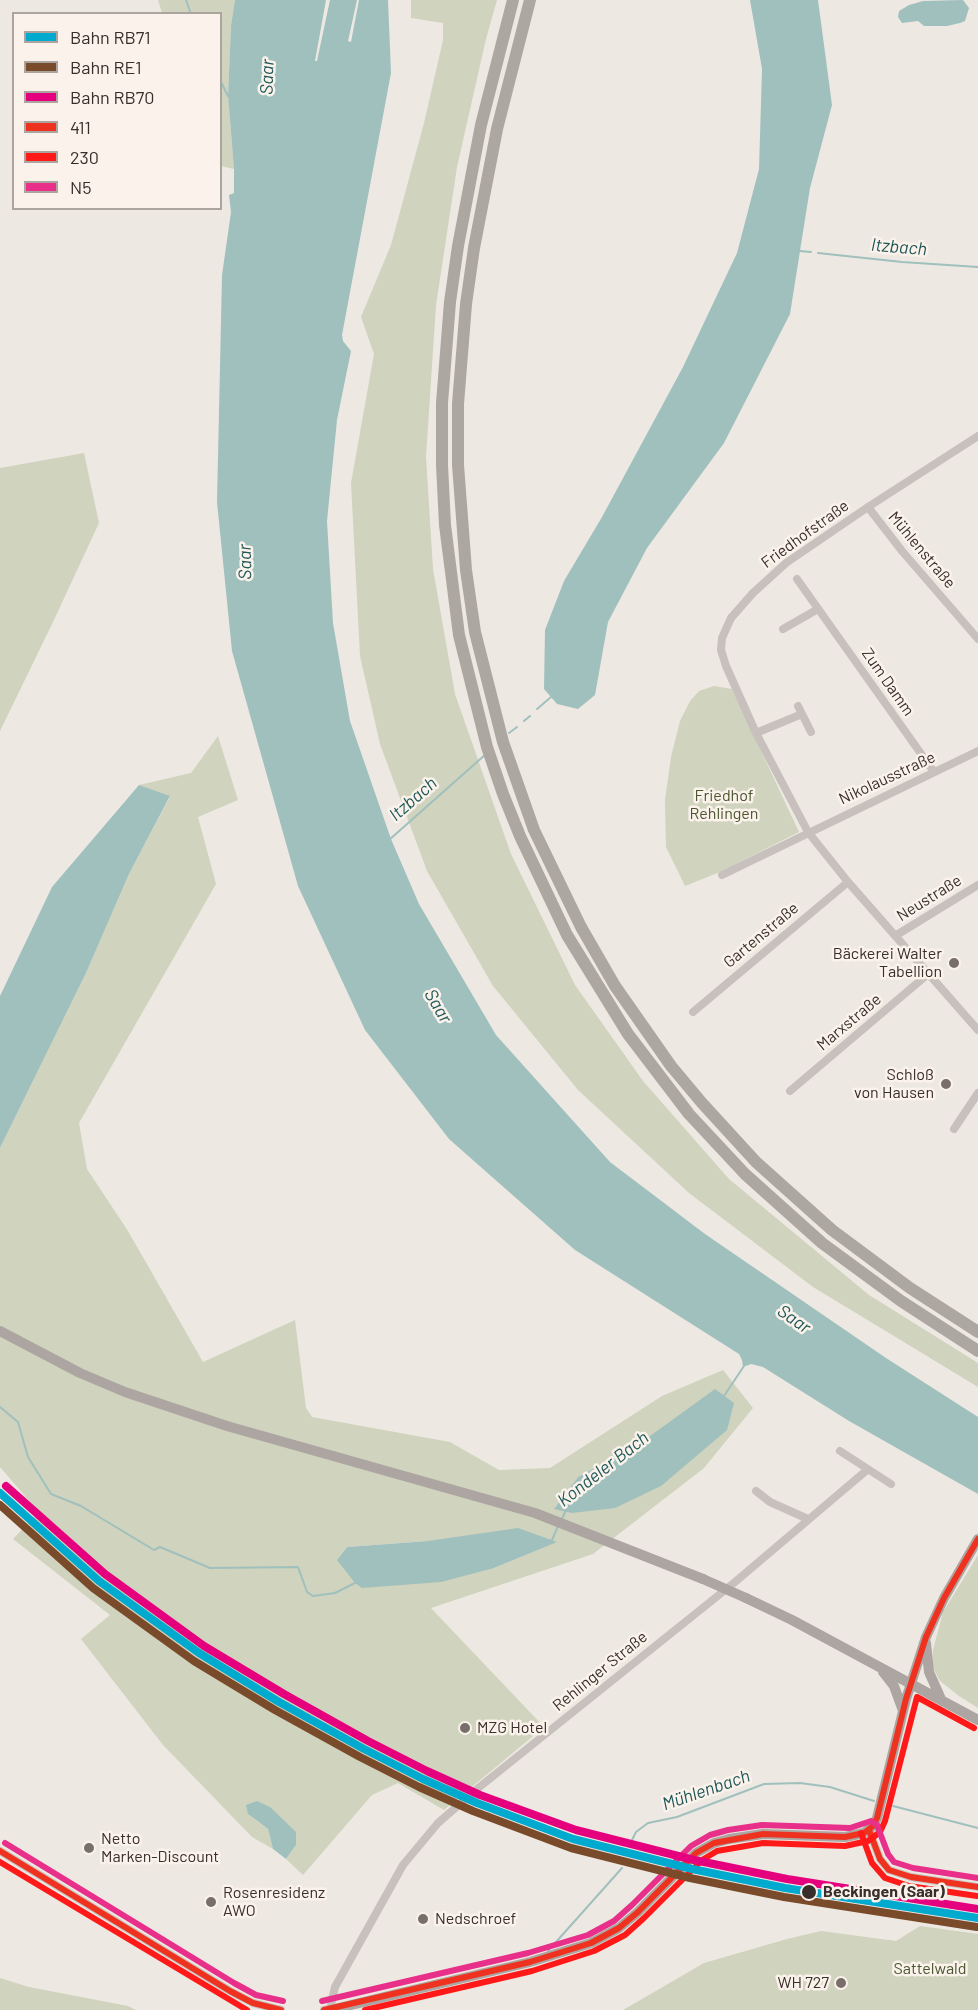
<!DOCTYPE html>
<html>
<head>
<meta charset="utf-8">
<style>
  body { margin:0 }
  #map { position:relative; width:978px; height:2010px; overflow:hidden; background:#eee8e2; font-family:Barlow,sans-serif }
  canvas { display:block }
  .legend { position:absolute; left:12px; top:12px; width:210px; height:198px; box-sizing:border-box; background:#faf2eb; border:2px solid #aca49e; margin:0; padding:8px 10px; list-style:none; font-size:18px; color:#382e2a }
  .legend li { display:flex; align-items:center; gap:12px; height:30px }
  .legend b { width:30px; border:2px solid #aca49e }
</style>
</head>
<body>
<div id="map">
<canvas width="978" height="2010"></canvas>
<ul class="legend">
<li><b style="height:8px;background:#00a9ce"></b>Bahn RB71</li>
<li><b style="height:8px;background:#7a4b2a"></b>Bahn RE1</li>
<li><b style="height:8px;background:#e5007d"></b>Bahn RB70</li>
<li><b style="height:8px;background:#ef3120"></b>411</li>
<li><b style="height:8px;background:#ff1919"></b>230</li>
<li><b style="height:8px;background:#e8308a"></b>N5</li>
</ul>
</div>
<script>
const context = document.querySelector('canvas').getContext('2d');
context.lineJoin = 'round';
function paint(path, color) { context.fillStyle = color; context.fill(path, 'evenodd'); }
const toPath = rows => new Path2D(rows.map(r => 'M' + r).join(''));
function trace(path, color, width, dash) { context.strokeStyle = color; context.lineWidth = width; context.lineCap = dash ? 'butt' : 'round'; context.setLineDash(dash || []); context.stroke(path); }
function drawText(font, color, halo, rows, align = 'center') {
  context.font = font + ' Barlow,sans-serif'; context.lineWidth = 5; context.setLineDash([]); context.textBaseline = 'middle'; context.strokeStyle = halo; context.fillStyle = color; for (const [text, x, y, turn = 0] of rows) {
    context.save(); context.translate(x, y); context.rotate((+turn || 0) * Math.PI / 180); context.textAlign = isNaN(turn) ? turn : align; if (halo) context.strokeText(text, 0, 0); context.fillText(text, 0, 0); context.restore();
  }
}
const green = toPath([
  [158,0,235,0,231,25,228,96,234,169,221,166,220,14,162,13],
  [411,0,497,0,486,39,457,167,436,305,426,457,433,569,455,694,511,854,575,985,643,1081,729,1179,869,1295,978,1363,978,1387,813,1287,689,1193,578,1090,493,986,427,871,380,744,360,656,351,483,374,354,361,317,391,245,424,123,443,40,443,23,411,18],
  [84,453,99,523,53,622,0,731,0,468],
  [714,686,732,689,799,832,720,872,685,886,666,847,665,800,671,757,680,721,690,701,699,691],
  [218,736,238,800,198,817,216,884,79,1123,87,1169,128,1231,203,1362,295,1320,306,1408,312,1417,450,1442,499,1470,550,1468,662,1396,723,1370,753,1408,704,1468,593,1554,431,1608,544,1727,444,1810,398,1783,372,1795,303,1875,286,1859,296,1845,247,1814,268,1829,273,1849,252,1837,163,1745,81,1639,110,1615,13,1539,39,1512,0,1467,0,1148,86,973,129,874,170,797,139,785,191,773],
  [639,1444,554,1509,578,1477],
  [428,1541,556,1542,494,1568,337,1560,347,1547],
  [978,1555,978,1708,959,1696,940,1681,932,1666,933,1650,943,1612],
  [920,1926,978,1934,978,2010,623,2010,704,1963,787,1939,821,1931,896,1941],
  [0,1978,29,1987,128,2006,136,2010,0,2010]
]);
const water = toPath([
  [235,0,326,0,315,61,317,61,330,0,357,0,348,41,351,42,359,0,388,0,391,73,342,335,343,341,351,351,337,420,327,521,333,623,350,721,391,839,419,904,496,1035,610,1162,705,1234,886,1358,978,1417,978,1494,849,1421,763,1367,751,1364,743,1367,742,1360,739,1354,575,1250,449,1139,365,1030,298,886,232,651,217,502,222,275,231,212,229,195,234,193,234,169,228,96,231,25],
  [750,0,818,0,832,105,810,188,790,314,724,443,647,548,608,622,595,695,578,709,557,704,544,689,545,630,564,581,602,517,683,367,737,253,759,169,762,69],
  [963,0,969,8,965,21,960,23,947,26,924,26,918,21,902,23,898,17,899,11,909,5,923,1],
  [139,785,170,796,129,874,86,973,0,1148,0,996,52,887],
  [715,1389,734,1403,727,1430,661,1486,615,1508,572,1513,554,1509,578,1477,639,1444],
  [518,1528,557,1542,494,1568,441,1582,362,1588,355,1583,337,1560,347,1547,428,1541],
  [257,1801,270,1807,296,1832,296,1845,286,1859,273,1849,268,1829,248,1814,246,1805]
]);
const stream = toPath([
  [186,0,191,14],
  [220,80,228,96],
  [800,251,811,252],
  [818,253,902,262,978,267],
  [537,709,551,697],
  [524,721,530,716],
  [509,733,517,727],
  [389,840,486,754],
  [724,1396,744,1366],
  [0,1407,18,1422,28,1457,51,1494,81,1506,154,1550,160,1547,210,1568,298,1567,307,1592,313,1596,335,1593,355,1583],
  [561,1521,566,1510],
  [552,1540,558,1526],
  [893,1806,978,1828],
  [629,1846,636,1832,648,1823,677,1817,764,1784,800,1783,830,1787,874,1801],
  [548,1951,622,1868]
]);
const minor = toPath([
  [978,436,868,507,786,563,753,593,731,618,722,638,721,650,726,666,756,733,808,832,848,882,978,1030],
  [868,507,902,551,978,639],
  [797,579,934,772],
  [783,629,818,609],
  [798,706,811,732],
  [756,733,802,714],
  [722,875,978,751],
  [895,936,978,885],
  [693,1012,848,882],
  [790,1091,928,974],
  [954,1129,978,1093],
  [840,1451,891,1484],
  [756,1491,770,1502,808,1519],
  [869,1830,880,1859,889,1870,911,1877,978,1887],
  [0,1851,230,1991,253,2003,281,2010],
  [324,2010,330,2009,335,1987,403,1865,438,1823,477,1789,735,1582,867,1470]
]);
const major = toPath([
  [0,1331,80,1373,125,1392,227,1426,535,1513,703,1579],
  [746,1598,792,1620,978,1720],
  [926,1643,929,1672,941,1699],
  [883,1672,894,1686,902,1708],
  [330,2010,530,1962,591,1943,619,1928,638,1912,696,1853,714,1843,729,1839,763,1834,845,1837,864,1833,873,1826,877,1818,906,1699,926,1637,944,1598,978,1539]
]);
const highway = toPath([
  [513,0,481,125,458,246,450,302,442,403,442,465,445,525,459,635,487,747,503,794,520,836,567,935,628,1034,689,1114,745,1174,822,1243,901,1301,978,1351],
  [530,0,497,129,474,248,466,304,458,404,458,465,466,570,475,632,503,742,534,830,581,927,615,986,671,1066,702,1103,756,1162,832,1230,910,1288,978,1332]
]);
const majorBridge = toPath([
  [703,1579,746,1598]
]);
const bus1 = toPath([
  [869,1830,880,1859,889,1870,911,1877,978,1887],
  [0,1851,230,1991,253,2003,281,2010],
  [324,2010,530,1962,591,1943,619,1928,638,1912,696,1853,714,1843,763,1834,845,1837,864,1833,873,1826,877,1818,906,1699,926,1637,944,1598,978,1539]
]);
const bus2 = toPath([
  [861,1833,872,1863,885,1878,909,1886,977,1896],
  [0,1862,247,2010],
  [365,2010,532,1971,594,1951,625,1935,644,1918,702,1860,717,1851,763,1843,845,1846,868,1841,880,1832,885,1821,917,1697,974,1728]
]);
const bus3 = toPath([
  [5,1843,234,1983,256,1995,283,2001],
  [322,2001,528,1953,588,1935,614,1921,632,1905,691,1846,710,1835,728,1830,762,1825,850,1828,871,1821,877,1825,888,1854,894,1862,913,1868,978,1878]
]);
const rail1 = toPath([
  [0,1493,99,1581,199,1653,279,1702,364,1749,423,1779,477,1803,573,1839,692,1869,785,1888,978,1918]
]);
const rail2 = toPath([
  [0,1505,93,1588,194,1661,275,1710,360,1757,419,1787,473,1811,571,1848,690,1878,784,1897,977,1927]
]);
const rail3 = toPath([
  [6,1486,105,1574,204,1646,284,1694,368,1741,427,1771,480,1795,576,1830,694,1860,787,1879,978,1909]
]);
const markers = [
  [954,963,6,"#786f6a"],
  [946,1084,6,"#786f6a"],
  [465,1728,6,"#786f6a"],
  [89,1848,6,"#786f6a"],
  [809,1892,8,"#382e2a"],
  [211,1902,6,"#786f6a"],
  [423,1919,6,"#786f6a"],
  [841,1983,6,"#786f6a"]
];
const streetNames = [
  ["Friedhofstraße",805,534,-36],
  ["Mühlenstraße",922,550,50],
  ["Zum Damm",888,682,55],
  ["Nikolausstraße",887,778,-25],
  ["Neustraße",929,898,-32],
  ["Gartenstraße",761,935,-40],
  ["Marxstraße",849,1022,-40],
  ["Rehlinger Straße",600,1671,-39]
];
const parkNames = [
  ["Friedhof",724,796],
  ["Rehlingen",724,814],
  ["Sattelwald",930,1969]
];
const poiNames = [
  ["Bäckerei Walter",942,954,"right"],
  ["Tabellion",942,972,"right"],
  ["Schloß",934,1075,"right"],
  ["von Hausen",934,1093,"right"],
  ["MZG Hotel",477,1728],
  ["Netto",101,1839],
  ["Marken-Discount",101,1857],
  ["Rosenresidenz",223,1893],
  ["AWO",223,1911],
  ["Nedschroef",435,1919],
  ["WH 727",829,1983,"right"]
];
const stopNames = [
  ["Beckingen (Saar)",823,1892]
];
const waterNames = [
  ["Saar",267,77,-88],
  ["Itzbach",899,247,5],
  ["Saar",245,562,-91],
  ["Itzbach",413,799,-41],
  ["Saar",438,1006,59],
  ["Saar",794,1319,35],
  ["Kondeler Bach",603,1469,-38],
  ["Mühlenbach",706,1790,-19]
];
paint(green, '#d0d3bd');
paint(water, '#a0c0be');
trace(stream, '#a0c0be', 2);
trace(minor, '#c7c0bc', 8);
trace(major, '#aca5a1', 10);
trace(highway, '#ada7a1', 12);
trace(majorBridge, '#aca5a1', 10);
trace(bus1, '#ef3120', 6);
trace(bus2, '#ff1919', 6);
trace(bus3, '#e8308a', 6);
trace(rail1, '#00a9ce', 8);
trace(rail2, '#7a4b2a', 8);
trace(rail3, '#e5007d', 8);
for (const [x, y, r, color] of markers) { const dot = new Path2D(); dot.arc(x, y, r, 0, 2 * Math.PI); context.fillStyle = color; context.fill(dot); trace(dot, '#faf2eb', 2); }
drawText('16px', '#382e2a', '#faf2eb', streetNames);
drawText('16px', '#49562e', '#faf2eb', parkNames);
drawText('16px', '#382e2a', '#faf2eb', poiNames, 'left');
drawText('bold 16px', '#382e2a', '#faf2eb', stopNames, 'left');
drawText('italic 18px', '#1f5859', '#faf2eb', waterNames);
</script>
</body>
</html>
